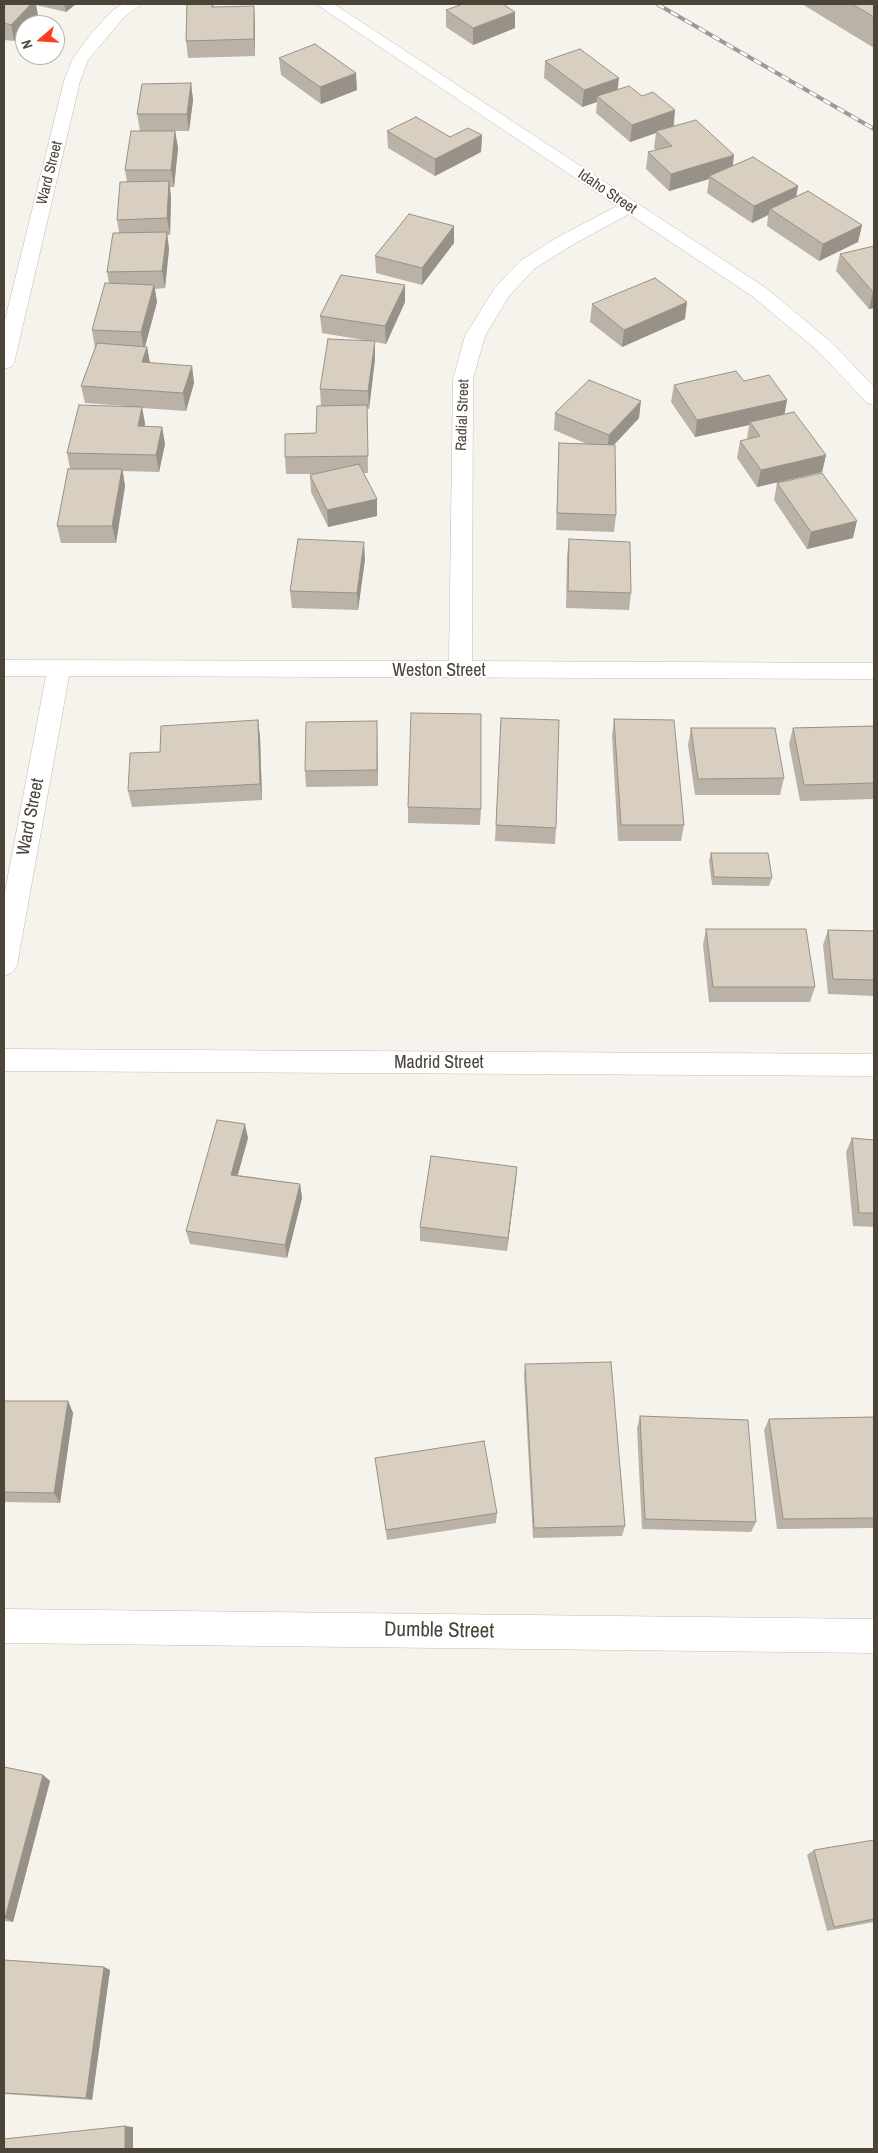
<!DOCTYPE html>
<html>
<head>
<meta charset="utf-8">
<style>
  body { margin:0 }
  #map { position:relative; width:878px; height:2153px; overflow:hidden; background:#f6f3ec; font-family:"Archivo Narrow",sans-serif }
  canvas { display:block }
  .frame { position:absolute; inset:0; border:5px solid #4b4439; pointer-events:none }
  .north { position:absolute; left:15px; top:15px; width:50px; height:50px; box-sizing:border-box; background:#fff; border:1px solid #b7b4b0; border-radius:50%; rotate:251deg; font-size:14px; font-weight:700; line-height:20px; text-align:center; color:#4b4439 }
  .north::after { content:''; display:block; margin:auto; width:18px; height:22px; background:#fc3f1d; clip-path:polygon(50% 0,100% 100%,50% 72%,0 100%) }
</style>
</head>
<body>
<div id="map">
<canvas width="878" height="2153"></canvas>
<div class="frame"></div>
<div class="north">N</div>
</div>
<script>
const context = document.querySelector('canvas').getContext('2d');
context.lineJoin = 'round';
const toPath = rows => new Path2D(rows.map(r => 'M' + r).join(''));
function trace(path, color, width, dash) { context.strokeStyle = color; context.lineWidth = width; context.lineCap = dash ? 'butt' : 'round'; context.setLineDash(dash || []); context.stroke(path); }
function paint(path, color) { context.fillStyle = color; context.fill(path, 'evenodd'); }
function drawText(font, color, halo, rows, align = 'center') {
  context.font = font + ' "Archivo Narrow",sans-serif'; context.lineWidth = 4; context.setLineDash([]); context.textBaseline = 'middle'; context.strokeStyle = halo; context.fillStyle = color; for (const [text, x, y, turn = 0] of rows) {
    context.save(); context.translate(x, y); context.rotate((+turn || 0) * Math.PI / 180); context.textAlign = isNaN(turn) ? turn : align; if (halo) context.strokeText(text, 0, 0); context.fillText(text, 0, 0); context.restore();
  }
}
const minor = toPath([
  [123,4,142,4,125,16,88,60,80,81,14,363,11,367,4,369,4,324,64,81,72,60,90,35,113,10,123,4],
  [316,4,334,4,766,288,832,343,874,387,874,405,867,403,818,351,752,296,629,214,572,245,534,269,509,296,485,336,473,379,472,661,874,663,874,679,69,676,17,965,13,972,4,976,4,897,46,676,4,676,4,660,449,661,453,379,465,336,494,289,520,261,558,237,617,206,316,4],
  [4,1049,874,1054,874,1076,4,1071,4,1049],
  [4,1609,874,1619,874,1653,4,1643,4,1609]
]);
const rail = toPath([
  [657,4,874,129]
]);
const wall = toPath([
  [4,4,76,4,66,12,36,5,38,16,14,41,4,40],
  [187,4,213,4,214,7,255,23,255,56,188,58,186,41],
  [802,4,874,4,874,48],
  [446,10,515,28,473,45,446,27],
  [279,58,357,90,321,104,281,75],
  [545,61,618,90,642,96,675,110,674,126,733,166,798,186,796,197,862,225,858,242,819,261,767,226,768,215,752,223,707,193,709,179,669,191,646,169,648,152,656,150,654,148,656,133,630,142,596,113,597,102,582,107,544,78],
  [191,83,193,100,189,131,175,131,178,148,174,187,170,187,171,198,170,235,167,235,169,249,165,288,155,289,157,302,145,347,147,347,150,363,192,366,194,383,186,411,142,408,145,424,145,426,162,427,165,444,159,472,123,471,125,486,116,543,61,543,57,526,70,469,67,453,126,406,85,403,81,386,95,348,92,330,109,283,107,272,119,232,117,220,127,182,125,170,140,131,137,114],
  [387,131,450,137,482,135,481,152,435,176,388,148],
  [454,226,454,243,422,285,376,273,375,256],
  [874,246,874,308,869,309,836,271,840,254],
  [405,285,405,302,386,344,375,342,375,359,369,409,367,409,368,473,364,473,377,516,328,527,311,492,310,475,315,474,286,474,285,457,316,433,321,406,320,389,369,341,322,333,320,316],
  [592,304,685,319,622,347,590,322],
  [674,385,787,400,784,414,826,455,822,472,757,487,737,458,740,441,747,439,749,425,695,437,671,402],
  [555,413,639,418,614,445,616,515,614,532,556,530,559,443,587,444,554,430],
  [777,483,853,538,807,549,774,500],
  [569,539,631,593,629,610,566,608,567,556],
  [365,559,358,610,292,608,290,591],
  [501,718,556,828,555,844,495,841],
  [614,719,684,825,681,841,618,841,612,736],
  [258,720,260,737,262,800,132,807,128,791,160,752],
  [377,721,378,786,306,787,305,771],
  [874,726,874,799,800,801,789,744,793,728],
  [691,728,784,778,780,795,695,795,688,745],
  [408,807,481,809,480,825,408,823],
  [711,853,772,878,769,886,712,885,709,861],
  [706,929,815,987,810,1002,709,1002,703,945],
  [828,930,874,931,874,996,828,994,823,945],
  [248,1138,238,1175,300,1184,302,1198,287,1258,190,1244,186,1231],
  [852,1138,874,1140,874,1227,853,1226,846,1152],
  [517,1167,507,1251,420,1241,420,1227],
  [525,1364,625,1526,622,1536,533,1538,524,1376],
  [4,1401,68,1401,73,1413,60,1503,4,1502],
  [640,1416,756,1522,751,1532,642,1529,637,1428],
  [874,1417,874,1528,777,1529,764,1430,769,1419],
  [375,1458,497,1513,496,1523,387,1540],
  [4,1767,43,1775,50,1781,13,1922,4,1921],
  [874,1840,874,1922,827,1931,807,1855,814,1850],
  [4,1960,104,1967,110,1970,92,2100,4,2094]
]);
const shadedWall = toPath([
  [31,4,36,4,38,16,30,25,25,25,25,30,14,41,11,25],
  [64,4,76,4,66,12],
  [254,6,255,23,255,56,254,39],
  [515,12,515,28,473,45,473,28],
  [356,73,357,90,321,104,320,87],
  [619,78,617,95,597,96,597,102,582,107,584,90],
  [191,83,193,100,189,131,187,114],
  [675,110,673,127,656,131,656,133,630,142,632,125],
  [175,131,178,148,174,187,171,170],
  [482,135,481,152,435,176,435,159],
  [734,155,732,173,709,176,709,179,669,191,671,174],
  [169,181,171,198,170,235,167,218],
  [798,186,795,203,770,209,768,215,752,223,754,206],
  [862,225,858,242,819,261,823,244],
  [454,226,454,243,422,285,422,268],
  [167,232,169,249,165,288,162,271],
  [154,285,157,302,144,350,141,332],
  [405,285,405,302,386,344,385,326],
  [874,291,874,308,869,309,873,292],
  [687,302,685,319,622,347,624,330],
  [375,341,375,359,369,409,368,391],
  [147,347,150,364,142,362],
  [192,366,194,383,186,411,183,393],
  [787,400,784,417,750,422,749,425,695,437,697,420],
  [641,401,639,418,607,452,609,435],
  [142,407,145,424,141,443,138,426],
  [162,427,165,444,159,472,156,455],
  [826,455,822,472,757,487,761,470],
  [122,469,125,486,116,543,112,526],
  [377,499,377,516,328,527,327,510],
  [857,521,853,538,807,549,811,532],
  [364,542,365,559,358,610,357,593],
  [258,720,260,737,262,800,260,784],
  [377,721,377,737,378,786,377,770],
  [245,1124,248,1138,234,1188,231,1175],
  [517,1167,516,1180,507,1251,508,1238],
  [300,1184,302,1198,287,1258,285,1245],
  [68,1401,73,1413,60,1503,54,1493],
  [43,1775,50,1781,13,1922,5,1918],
  [104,1967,110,1970,92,2100,86,2098],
  [125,2126,133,2127,133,2149,125,2149]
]);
const building = toPath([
  [4,4,31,4,11,25,4,23,4,4],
  [187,4,212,4,212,7,254,6,254,39,186,41,187,4],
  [463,4,503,4,515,12,473,28,446,10,463,4],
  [852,4,874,4,874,17,852,4],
  [315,44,356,73,320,87,279,58,315,44],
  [580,49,619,78,584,90,545,61,580,49],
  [191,83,187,114,137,114,142,84,191,83],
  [629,86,642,96,653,92,675,110,632,125,597,96,629,86],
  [416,117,450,137,468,128,482,135,435,159,387,131,416,117],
  [696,120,734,155,671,174,648,152,672,146,656,131,696,120],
  [131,131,175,131,171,170,125,170,131,131],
  [753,157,798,186,754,206,709,176,753,157],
  [169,181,167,218,117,220,120,182,169,181],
  [808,191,862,225,823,244,770,209,808,191],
  [409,214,454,226,422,268,375,256,409,214],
  [167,232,162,271,107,272,113,233,167,232],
  [874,246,874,291,873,292,840,254,874,246],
  [341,275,405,285,385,326,320,316,341,275],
  [655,278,687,302,624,330,592,304,655,278],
  [105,283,154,285,141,332,92,330,105,283],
  [328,339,375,341,368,391,320,389,328,339],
  [97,343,147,347,142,362,192,366,183,393,81,386,97,343],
  [736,371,744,381,769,375,787,400,697,420,674,385,736,371],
  [589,380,641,401,609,435,555,413,589,380],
  [79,405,142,407,138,426,162,427,156,455,67,453,79,405],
  [367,405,368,456,285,457,285,434,316,433,317,406,367,405],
  [794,412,826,455,761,470,740,441,760,436,750,422,794,412],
  [559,443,615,445,616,515,557,513,559,443],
  [359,464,377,499,327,510,310,475,359,464],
  [68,469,122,469,112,526,57,526,68,469],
  [822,473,857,521,811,532,777,483,822,473],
  [298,539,364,542,357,593,290,591,298,539],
  [569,539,630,542,631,593,568,591,569,539],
  [411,713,481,714,481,809,408,807,411,713],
  [501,718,559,720,556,828,496,825,501,718],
  [614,719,674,720,684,825,621,825,614,719],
  [258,720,260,784,128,791,130,753,160,752,161,726,258,720],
  [377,721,377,770,305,771,306,722,377,721],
  [874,726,874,783,804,785,793,728,874,726],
  [691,728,775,728,784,778,698,779,691,728],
  [711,853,768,853,772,878,714,877,711,853],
  [706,929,806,929,815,987,713,987,706,929],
  [828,930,874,931,874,980,833,979,828,930],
  [217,1120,245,1124,231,1175,300,1184,285,1245,186,1231,217,1120],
  [852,1138,874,1140,874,1213,859,1213,852,1138],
  [431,1156,517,1167,508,1238,420,1227,431,1156],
  [611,1362,625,1526,534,1528,525,1364,611,1362],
  [4,1401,68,1401,54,1493,4,1492,4,1401],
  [640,1416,748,1420,756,1522,645,1519,640,1416],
  [874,1417,874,1518,783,1519,769,1419,874,1417],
  [484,1441,497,1513,386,1530,375,1458,484,1441],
  [4,1767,43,1775,5,1918,4,1918,4,1767],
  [874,1840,874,1919,834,1927,814,1850,874,1840],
  [4,1960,104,1967,86,2098,4,2093,4,1960],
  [125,2126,125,2149,4,2149,4,2139,125,2126]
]);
const farStreetnames = [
  ["Ward Street",50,173,-76],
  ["Idaho Street",607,192,34],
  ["Radial Street",463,415,-88]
];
const streetNames = [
  ["Weston Street",439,671],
  ["Ward Street",31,817,-79],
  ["Madrid Street",439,1063]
];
const nearStreetnames = [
  ["Dumble Street",439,1631,1]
];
trace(minor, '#c2bbae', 1);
paint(minor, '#fff');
trace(rail, '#9a9a9a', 4);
trace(rail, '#fff', 2.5, [8]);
paint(wall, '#bab2a6');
paint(shadedWall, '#979187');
paint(building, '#d8cfc1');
trace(building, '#979187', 1);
drawText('15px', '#4b4439', '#fff', farStreetnames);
drawText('18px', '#4b4439', '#fff', streetNames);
drawText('21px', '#4b4439', '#fff', nearStreetnames);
</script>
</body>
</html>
